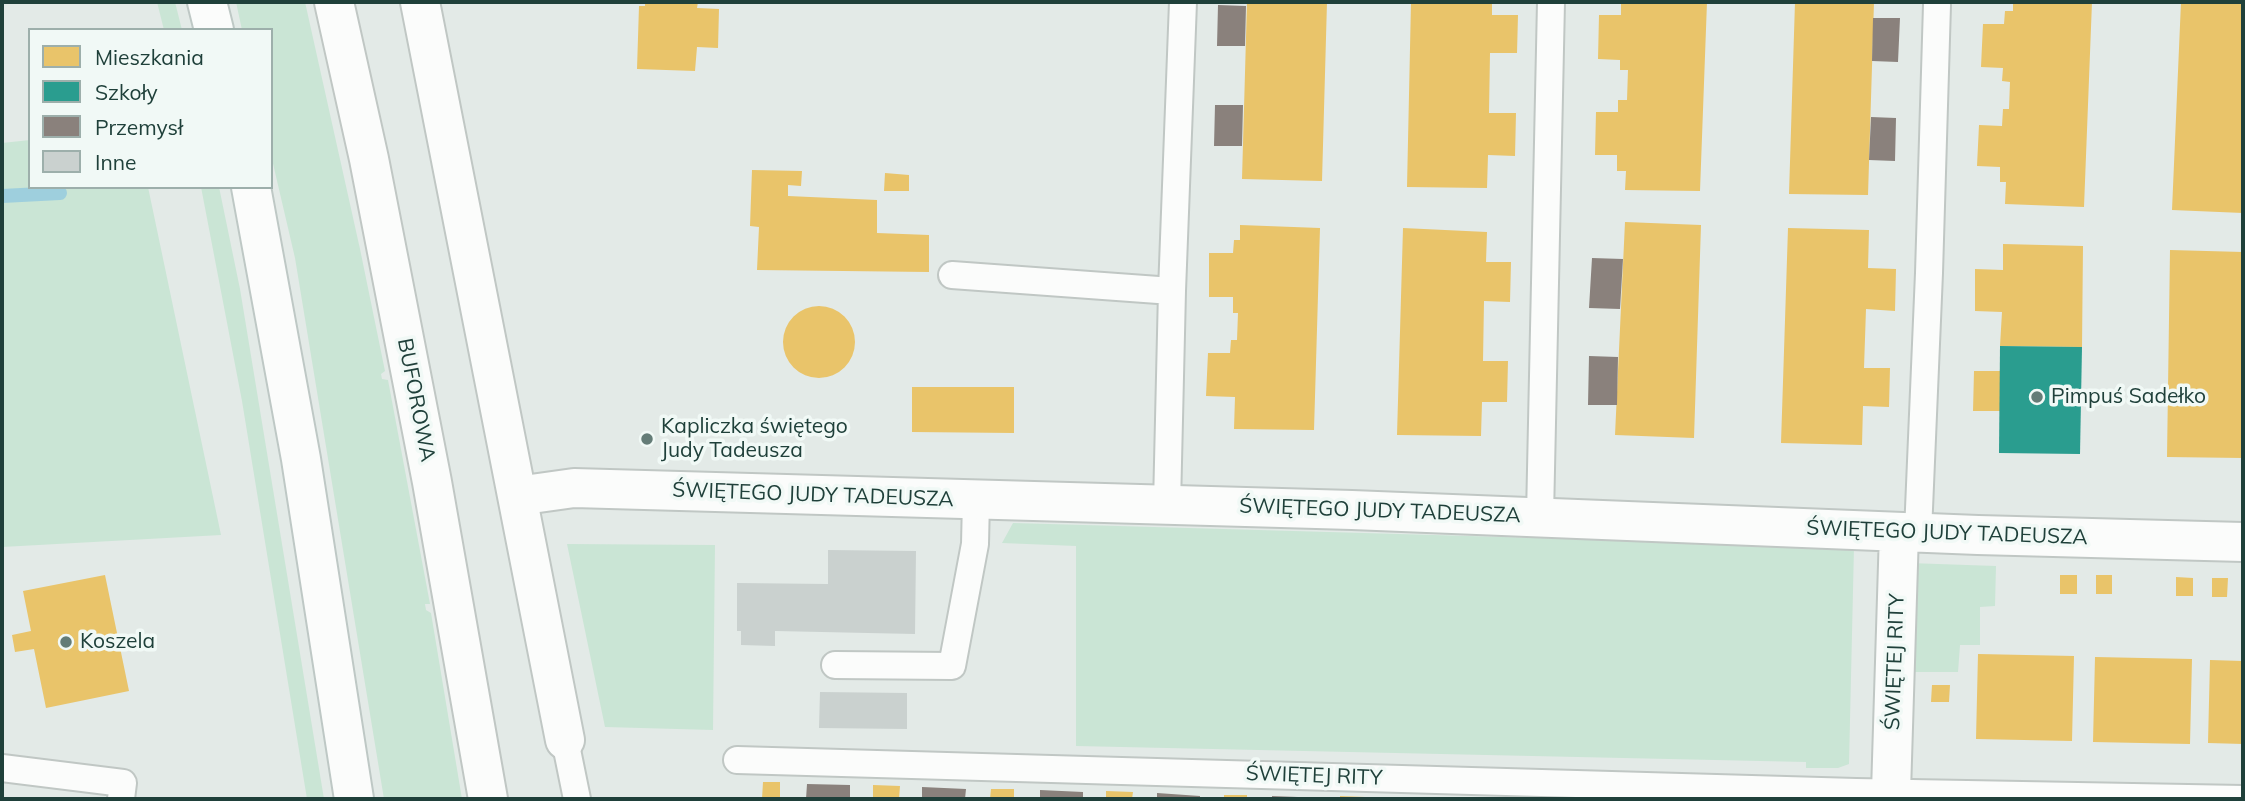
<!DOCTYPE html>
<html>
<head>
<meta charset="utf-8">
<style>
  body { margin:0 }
  #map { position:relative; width:2245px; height:801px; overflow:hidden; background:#e3eae7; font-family:Mulish,sans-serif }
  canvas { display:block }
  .frame { position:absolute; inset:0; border:4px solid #1f403a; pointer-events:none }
  .legend { position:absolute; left:28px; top:28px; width:245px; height:161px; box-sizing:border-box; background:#f1f9f6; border:2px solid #9dafab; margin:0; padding:9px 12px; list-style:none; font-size:21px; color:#1f403a }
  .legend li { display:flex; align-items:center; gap:14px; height:35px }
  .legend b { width:35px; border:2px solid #9dafab }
</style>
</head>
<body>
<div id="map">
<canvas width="2245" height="801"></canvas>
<div class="frame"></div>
<ul class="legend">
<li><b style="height:19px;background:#e9c46a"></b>Mieszkania</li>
<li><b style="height:19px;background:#2a9d8f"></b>Szkoły</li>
<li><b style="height:19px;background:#8a817c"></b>Przemysł</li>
<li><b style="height:19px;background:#cad1cf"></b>Inne</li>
</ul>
</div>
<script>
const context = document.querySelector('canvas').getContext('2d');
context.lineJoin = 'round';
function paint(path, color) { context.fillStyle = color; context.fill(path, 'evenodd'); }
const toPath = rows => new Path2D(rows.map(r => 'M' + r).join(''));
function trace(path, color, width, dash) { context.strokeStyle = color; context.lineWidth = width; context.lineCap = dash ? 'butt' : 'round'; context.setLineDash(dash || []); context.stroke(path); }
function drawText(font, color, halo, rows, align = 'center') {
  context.font = font + ' Mulish,sans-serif'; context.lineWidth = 7; context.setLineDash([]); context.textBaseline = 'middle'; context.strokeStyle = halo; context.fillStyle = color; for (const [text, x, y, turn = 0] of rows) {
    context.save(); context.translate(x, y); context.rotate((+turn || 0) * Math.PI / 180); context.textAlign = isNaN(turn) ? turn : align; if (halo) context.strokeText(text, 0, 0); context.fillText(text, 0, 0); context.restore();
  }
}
const green = toPath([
  [157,2,175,2,182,30,164,30],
  [236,2,305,2,360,249,385,371,381,374,382,379,388,380,430,604,425,604,426,610,431,613,462,799,384,799,295,258,271,155,271,30,242,30],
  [30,140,30,187,148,187,221,535,2,547,2,143],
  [201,187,219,187,240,289,324,799,307,799,242,401],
  [1013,523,1854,547,1849,764,1838,768,1806,768,1806,762,1076,746,1076,546,1002,543],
  [567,544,715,545,713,730,605,727],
  [1909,563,1996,566,1995,606,1980,607,1980,645,1960,645,1958,672,1906,672]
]);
const homes = toPath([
  [645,2,698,2,697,8,719,9,718,48,697,47,695,71,637,69,639,6,645,6],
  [1247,2,1327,2,1322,181,1242,179],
  [1411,2,1492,2,1492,15,1518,15,1517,53,1490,53,1489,113,1516,113,1515,156,1488,155,1487,188,1407,187],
  [1621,2,1707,2,1700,191,1625,190,1626,171,1617,171,1617,155,1595,155,1596,112,1618,112,1618,100,1627,100,1628,70,1620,70,1620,60,1598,59,1599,15,1621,15],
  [1795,2,1874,2,1868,195,1789,194],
  [2013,2,2092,2,2084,207,2005,204,2006,182,2000,182,2000,167,1977,166,1979,125,2002,126,2003,109,2009,109,2010,82,2002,81,2003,68,1981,67,1983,24,2004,24,2005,11,2013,11],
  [2181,2,2243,2,2243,213,2172,210],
  [752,170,802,171,801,186,788,185,788,196,877,200,877,233,929,235,929,272,757,270,759,227,750,226],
  [885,173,909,175,909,191,884,191],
  [1625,222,1701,225,1694,438,1615,435],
  [1240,225,1320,228,1314,430,1234,429,1235,397,1206,396,1208,353,1230,353,1231,340,1237,340,1238,313,1233,313,1233,297,1209,297,1209,253,1233,253,1234,240,1240,240],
  [1403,228,1487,232,1486,262,1511,262,1510,302,1484,301,1483,361,1508,361,1507,402,1482,402,1481,436,1397,435],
  [1788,228,1869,230,1868,268,1896,269,1895,311,1866,309,1864,368,1890,368,1889,407,1863,406,1862,445,1781,443],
  [2003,244,2083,246,2082,347,2000,346,2002,312,1975,311,1975,269,2003,270],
  [2170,250,2243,252,2243,458,2167,457],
  '783 342a36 36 0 1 1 72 0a36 36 0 1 1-72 0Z',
  [1974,371,2000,371,2000,411,1973,411],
  [912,387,1014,387,1014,433,912,432],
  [105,575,129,691,46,708,34,649,15,652,12,635,31,631,23,591],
  [2060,575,2077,575,2077,594,2060,594],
  [2096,575,2112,575,2112,594,2096,594],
  [2176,577,2193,578,2193,596,2176,596],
  [2212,578,2228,578,2227,597,2212,597],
  [1978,654,2074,656,2072,741,1976,739],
  [2095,657,2192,659,2190,744,2093,742],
  [2210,660,2243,661,2243,744,2208,743],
  [1932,685,1950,685,1949,702,1931,702],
  [763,782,780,782,780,799,762,799],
  [873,785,900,786,899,799,873,799],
  [991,789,1014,789,1014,799,990,799],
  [1106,791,1133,792,1132,799,1106,799],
  [1224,795,1247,795,1247,799,1224,799],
  [1340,796,1365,797,1365,799,1340,799]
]);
const schools = toPath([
  [2000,346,2082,347,2080,454,1999,453]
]);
const industry = toPath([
  [1218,5,1246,6,1245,46,1217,46],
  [1873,18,1900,18,1898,62,1872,61],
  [1215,105,1243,105,1242,146,1214,146],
  [1871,117,1896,118,1895,161,1869,160],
  [1592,258,1623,259,1620,309,1589,308],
  [1589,356,1618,357,1617,405,1588,405],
  [807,784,850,785,850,799,806,799],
  [922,787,966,789,965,799,922,799],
  [1040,790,1083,792,1083,799,1040,799],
  [1157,793,1200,796,1200,799,1157,799],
  [1272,796,1298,797,1298,799,1272,799]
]);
const stream = toPath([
  [2,196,60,193]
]);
const building = toPath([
  [828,550,916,551,915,634,775,631,775,646,741,645,741,631,737,631,737,583,828,584],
  [820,692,907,693,907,729,819,728]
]);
const service = toPath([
  [952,275,1172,291],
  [1167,505,1172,291,1183,2],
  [1540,516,1551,2],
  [1918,532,1929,273,1937,5],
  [835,665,952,666,975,544,976,500],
  [565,740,577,799],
  [737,760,1856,792,2243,799],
  [2,768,123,783,121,799]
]);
const minor = toPath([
  [334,2,369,159,432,482,488,799],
  [420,2,565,740],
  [517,496,574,488,1352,510,1978,535,2243,542],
  [1891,792,1899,532]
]);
const secondary = toPath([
  [207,2,214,30],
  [251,187,301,459,354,799]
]);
const markers = [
  [2037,397,7,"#647c77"],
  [647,439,7,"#647c77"],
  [66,642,7,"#647c77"]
];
const poiNames = [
  ["Pimpuś Sadełko",2051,397],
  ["Kapliczka świętego",661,427],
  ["Judy Tadeusza",661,451],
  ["Koszela",80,642]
];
const streetNames = [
  ["BUFOROWA",416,400,79],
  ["ŚWIĘTEGO JUDY TADEUSZA",813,495,2],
  ["ŚWIĘTEGO JUDY TADEUSZA",1380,511,2],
  ["ŚWIĘTEGO JUDY TADEUSZA",1947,533,2],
  ["ŚWIĘTEJ RITY",1895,662,-88],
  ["ŚWIĘTEJ RITY",1314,776,2]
];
paint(green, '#cae5d5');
paint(homes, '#e9c46a');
paint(schools, '#2a9d8f');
paint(industry, '#8a817c');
trace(stream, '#9ecfdd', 14);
paint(building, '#cad1cf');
trace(service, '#c0c7c4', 30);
trace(minor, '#c0c7c4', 42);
trace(secondary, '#bec8c5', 42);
trace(service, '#fbfcfb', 26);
trace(minor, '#fbfcfb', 38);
trace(secondary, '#fbfcfb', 38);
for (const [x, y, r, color] of markers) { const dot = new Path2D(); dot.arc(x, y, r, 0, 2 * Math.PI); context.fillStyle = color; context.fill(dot); trace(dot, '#f1f9f6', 2.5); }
drawText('21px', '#1f403a', '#f1f9f6', poiNames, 'left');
drawText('21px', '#1f403a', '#f1f9f6', streetNames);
</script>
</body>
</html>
